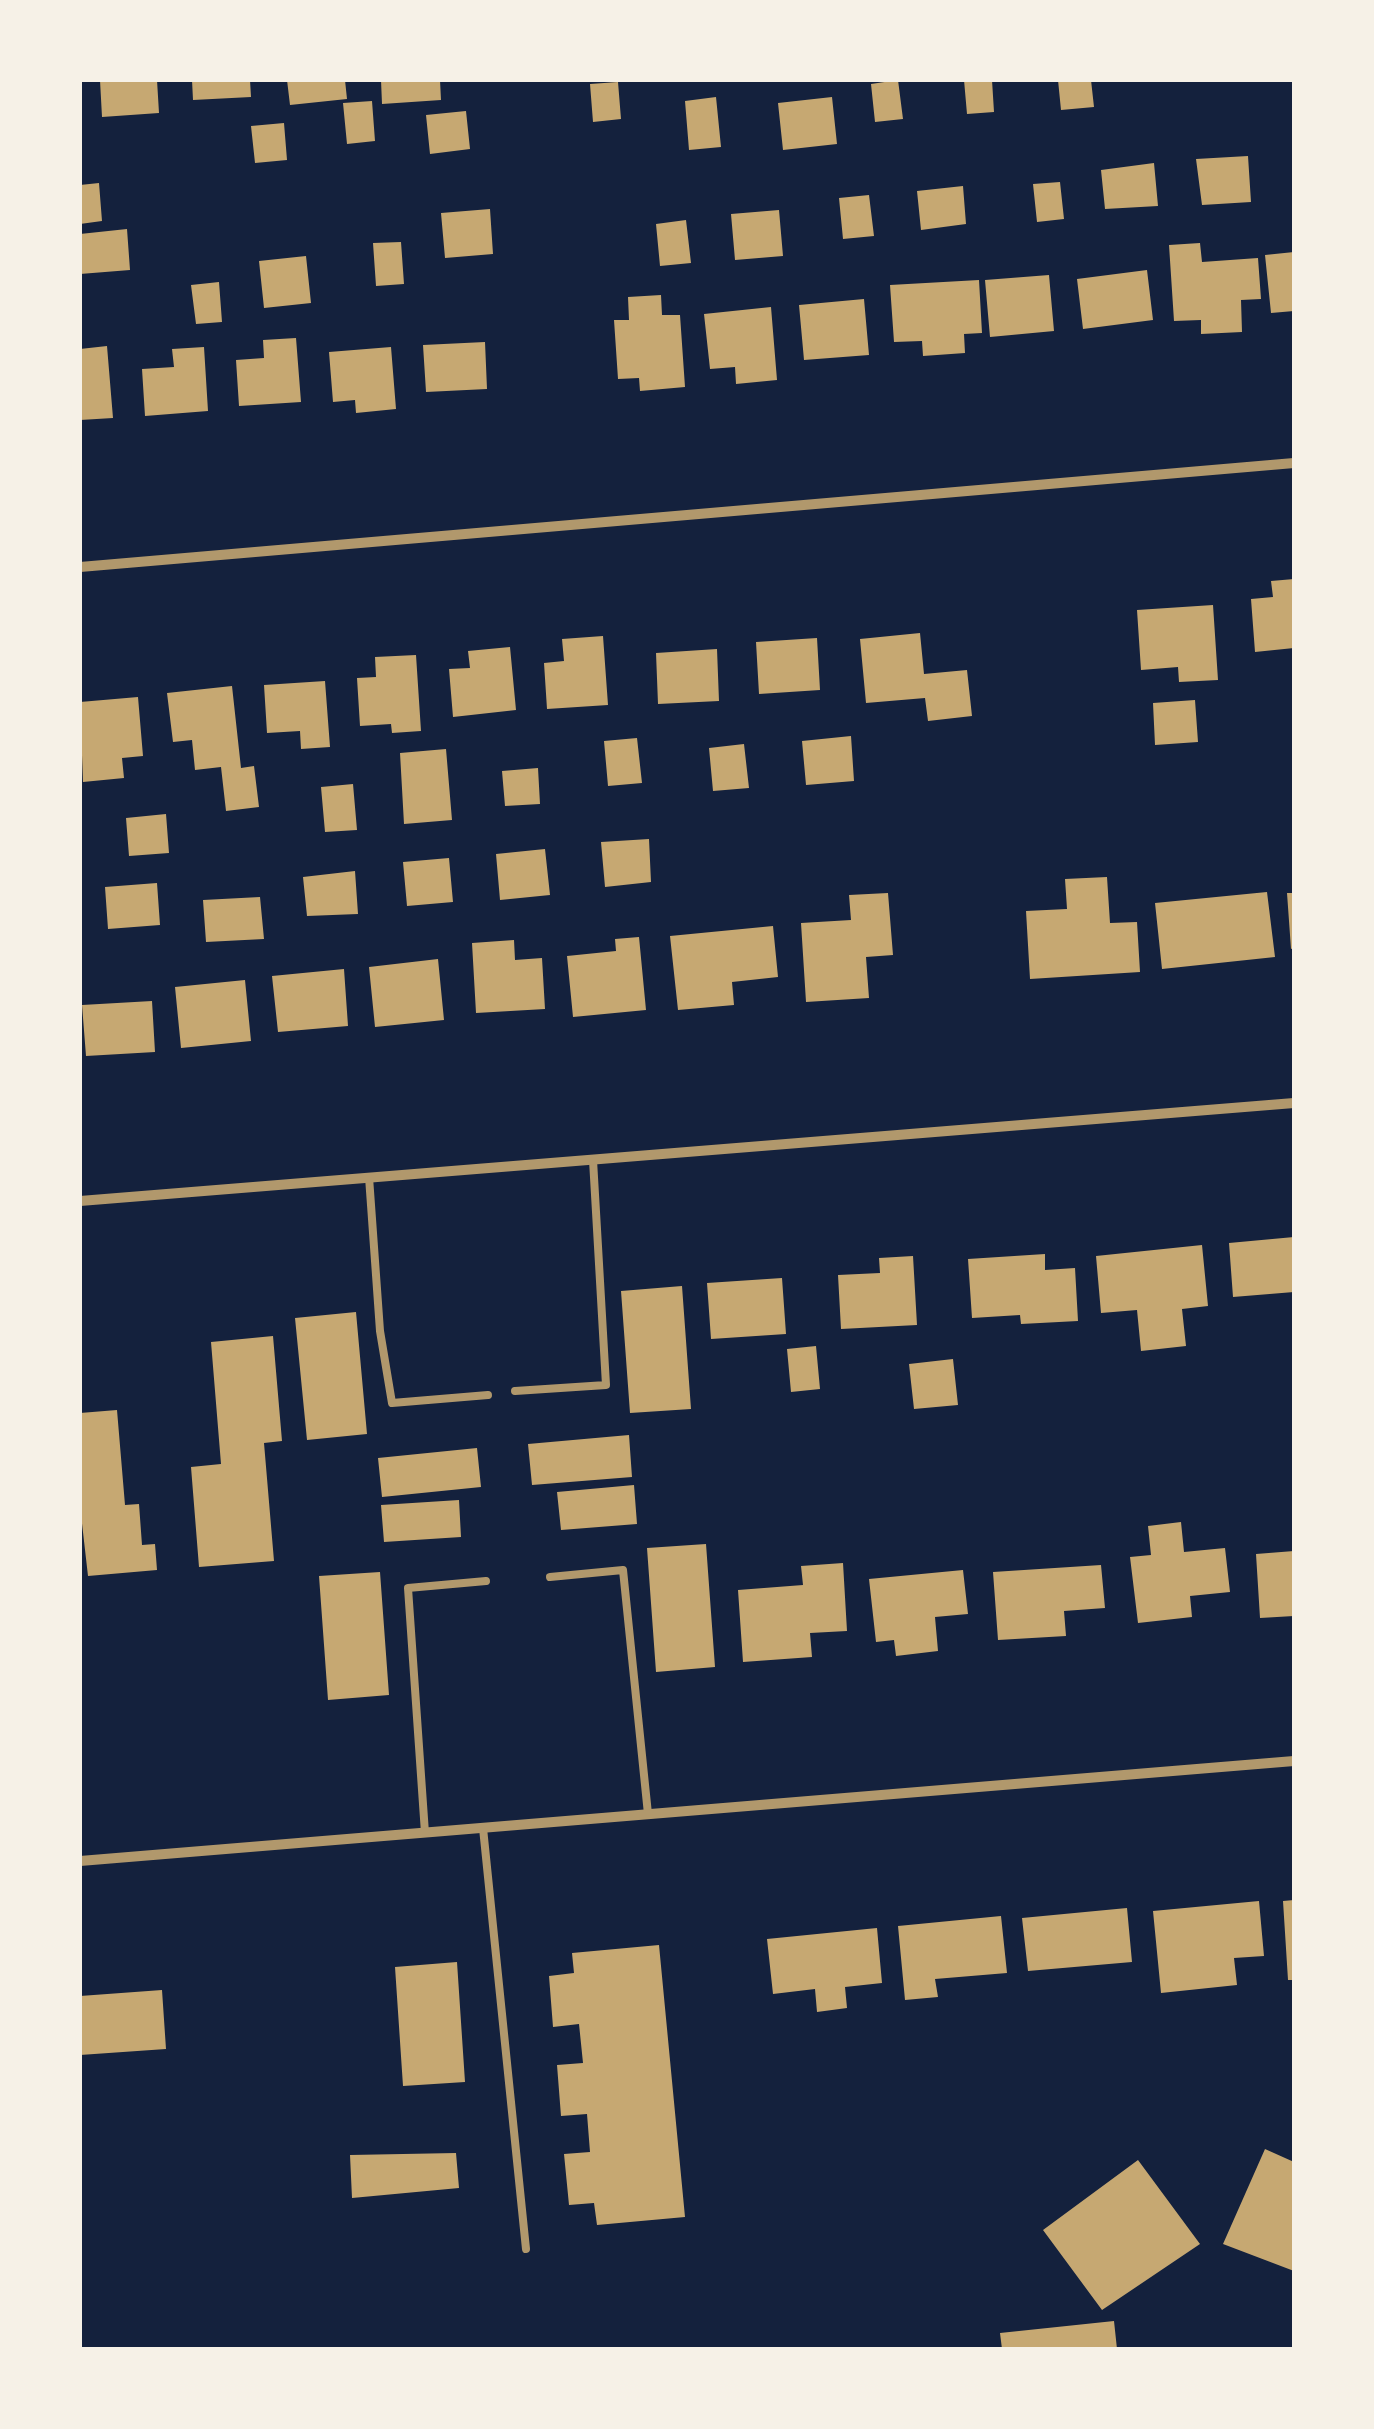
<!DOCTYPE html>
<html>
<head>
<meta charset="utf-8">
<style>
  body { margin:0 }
  #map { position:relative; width:1374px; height:2429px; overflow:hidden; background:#14213d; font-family:Rubik,sans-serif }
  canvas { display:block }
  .frame { position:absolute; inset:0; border:82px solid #f6f1e7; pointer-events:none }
</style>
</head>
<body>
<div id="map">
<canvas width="1374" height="2429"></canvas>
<div class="frame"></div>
</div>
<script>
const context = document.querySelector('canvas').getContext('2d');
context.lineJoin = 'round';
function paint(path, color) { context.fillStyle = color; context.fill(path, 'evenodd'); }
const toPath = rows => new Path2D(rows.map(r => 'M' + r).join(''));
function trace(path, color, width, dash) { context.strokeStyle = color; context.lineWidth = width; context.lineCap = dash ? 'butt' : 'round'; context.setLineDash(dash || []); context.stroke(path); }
const building = toPath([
  [100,80,157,80,159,113,102,117],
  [192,80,250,80,251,97,193,100],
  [287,80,345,80,347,99,290,105],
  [381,80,440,80,441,100,382,104],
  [898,80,903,119,875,122,871,84],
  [964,80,992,80,994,112,967,114],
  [1058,80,1091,80,1094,107,1061,110],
  [618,82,621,119,593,122,590,84],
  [716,97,721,147,689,150,685,101],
  [832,97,837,144,783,150,778,103],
  [372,101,375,141,347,144,343,103],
  [466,111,470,149,430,154,426,115],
  [284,123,287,160,255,163,251,126],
  [1248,156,1251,202,1202,205,1196,159],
  [1154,163,1158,206,1105,209,1101,170],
  [1060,182,1064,219,1037,222,1033,184],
  [99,183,102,221,80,224,80,185],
  [963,186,966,224,921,230,917,191],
  [869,195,874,236,843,239,839,198],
  [490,209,493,254,445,258,441,213],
  [779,210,783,256,735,260,731,214],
  [686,220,691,263,660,266,656,224],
  [127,229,130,270,80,274,80,234],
  [401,242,404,284,376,286,373,243],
  [1200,243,1202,262,1258,258,1261,299,1241,300,1242,332,1201,334,1201,320,1174,321,1169,245],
  [1294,252,1294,311,1271,313,1265,255],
  [306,256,311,303,264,308,259,261],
  [1147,270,1153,320,1083,329,1077,279],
  [1049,275,1054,331,990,337,985,280],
  [979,280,982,333,964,334,965,353,923,356,922,341,894,342,890,285],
  [219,282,222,322,196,324,191,285],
  [661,295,662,315,680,315,685,387,640,391,639,378,618,379,614,320,629,320,628,297],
  [864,299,869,355,804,360,799,305],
  [771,307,777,380,736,384,735,367,710,369,704,314],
  [296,338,301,402,239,406,236,360,264,358,263,340],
  [485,342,487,389,426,392,423,345],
  [107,346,113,418,80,420,80,349],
  [204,347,208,411,145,416,142,369,174,367,172,349],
  [391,347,396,409,356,413,355,400,333,402,329,352],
  [1294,579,1294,648,1255,652,1251,599,1273,597,1271,581],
  [1213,605,1218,680,1179,682,1178,667,1141,670,1137,610],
  [920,633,924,674,967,670,972,716,928,721,925,698,866,703,860,639],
  [603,636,608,705,547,709,544,663,564,661,562,639],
  [817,638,820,690,759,694,756,642],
  [510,647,516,710,453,717,449,669,470,668,468,651],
  [717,649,719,701,658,704,656,653],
  [416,655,421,731,392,733,391,724,360,726,357,678,376,677,375,657],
  [325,681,330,747,301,749,300,731,267,733,264,685],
  [232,686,241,768,254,766,259,807,226,811,221,767,195,770,192,740,173,742,167,693],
  [138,697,143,756,122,758,124,778,83,782,80,702],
  [1195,700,1198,742,1155,745,1153,703],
  [851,736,854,781,806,785,802,741],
  [637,738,642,783,608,786,604,741],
  [744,744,749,788,713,791,709,748],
  [446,749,452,820,404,824,400,753],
  [538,768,540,804,505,806,502,771],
  [353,784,357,830,325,832,321,787],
  [166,814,169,853,129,856,126,818],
  [649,839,651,882,605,887,601,842],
  [545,849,550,895,500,900,496,854],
  [449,858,453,902,407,906,403,862],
  [355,871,358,914,307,916,303,877],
  [1107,877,1110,923,1137,922,1140,972,1030,979,1026,911,1067,909,1065,879],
  [157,883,160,925,108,929,105,887],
  [1267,892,1275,957,1162,969,1155,903],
  [888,893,893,955,866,957,869,998,806,1002,801,923,851,920,849,895],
  [1287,893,1294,893,1294,948,1291,949],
  [260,897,264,939,206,942,203,900],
  [773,926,778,977,732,982,734,1005,678,1010,670,936],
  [639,937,646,1010,573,1017,567,956,616,951,615,939],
  [514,940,515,960,542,958,545,1009,476,1013,472,943],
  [438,959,444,1020,375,1027,369,967],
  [344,969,348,1026,278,1032,272,976],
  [245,980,251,1041,181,1048,175,987],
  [152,1001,155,1052,86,1056,82,1005],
  [1294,1237,1294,1292,1233,1297,1229,1243],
  [1202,1245,1208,1306,1182,1309,1186,1346,1141,1351,1137,1310,1101,1313,1096,1256],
  [1045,1254,1045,1270,1075,1268,1078,1321,1021,1324,1020,1315,972,1318,968,1259],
  [913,1256,917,1325,841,1329,838,1275,880,1273,879,1258],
  [782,1278,786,1334,711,1339,707,1283],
  [682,1286,691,1409,630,1413,621,1291],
  [356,1312,367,1434,307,1440,295,1318],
  [273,1336,282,1441,264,1443,274,1561,199,1567,191,1467,221,1464,211,1342],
  [816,1346,820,1389,791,1392,787,1349],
  [953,1359,958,1405,914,1409,909,1364],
  [117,1410,125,1505,139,1504,142,1545,155,1544,157,1570,88,1576,80,1506,80,1413],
  [629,1435,632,1477,532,1485,528,1444],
  [477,1448,481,1487,382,1497,378,1458],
  [634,1485,637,1524,561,1530,557,1492],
  [459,1500,461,1537,384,1542,381,1505],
  [1181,1522,1184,1552,1225,1548,1230,1592,1190,1596,1192,1617,1138,1623,1130,1557,1151,1555,1148,1526],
  [706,1544,715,1667,656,1672,647,1548],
  [1294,1551,1294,1616,1260,1618,1256,1554],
  [843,1563,847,1631,810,1633,812,1657,743,1662,738,1590,803,1585,801,1566],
  [1101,1565,1105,1608,1064,1611,1066,1636,998,1640,993,1572],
  [963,1570,968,1614,935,1617,938,1651,896,1656,894,1640,876,1642,869,1579],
  [380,1572,389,1695,328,1700,319,1576],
  [1294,1900,1294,1980,1288,1980,1283,1901],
  [1259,1901,1264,1956,1234,1958,1237,1985,1161,1993,1153,1911],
  [1127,1908,1132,1962,1028,1971,1022,1918],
  [1001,1916,1007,1973,935,1979,938,1997,905,2000,898,1926],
  [877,1928,882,1983,845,1987,847,2008,817,2012,815,1989,773,1994,767,1939],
  [659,1945,685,2217,597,2225,594,2203,569,2205,564,2154,590,2152,587,2114,561,2116,557,2065,583,2063,579,2024,553,2027,549,1976,574,1973,572,1953],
  [457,1962,465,2082,403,2086,395,1967],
  [162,1990,166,2049,80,2055,80,1996],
  [1265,2149,1294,2162,1294,2271,1223,2244],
  [456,2153,459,2188,352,2198,350,2155],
  [1138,2160,1200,2244,1102,2310,1043,2230],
  [1114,2321,1117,2349,1002,2349,1000,2333]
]);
const service = toPath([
  [369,1177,380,1331,392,1403,488,1395],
  [515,1391,606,1385,593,1160],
  [550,1577,623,1570,648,1814],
  [483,1828,526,2249],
  [425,1833,408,1588,486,1581]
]);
const minor = toPath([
  [80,567,1294,463],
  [80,1201,1294,1103],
  [80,1861,1294,1761]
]);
paint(building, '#c6a872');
trace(service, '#b1986c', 8);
trace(minor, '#b1986c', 10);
</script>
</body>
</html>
